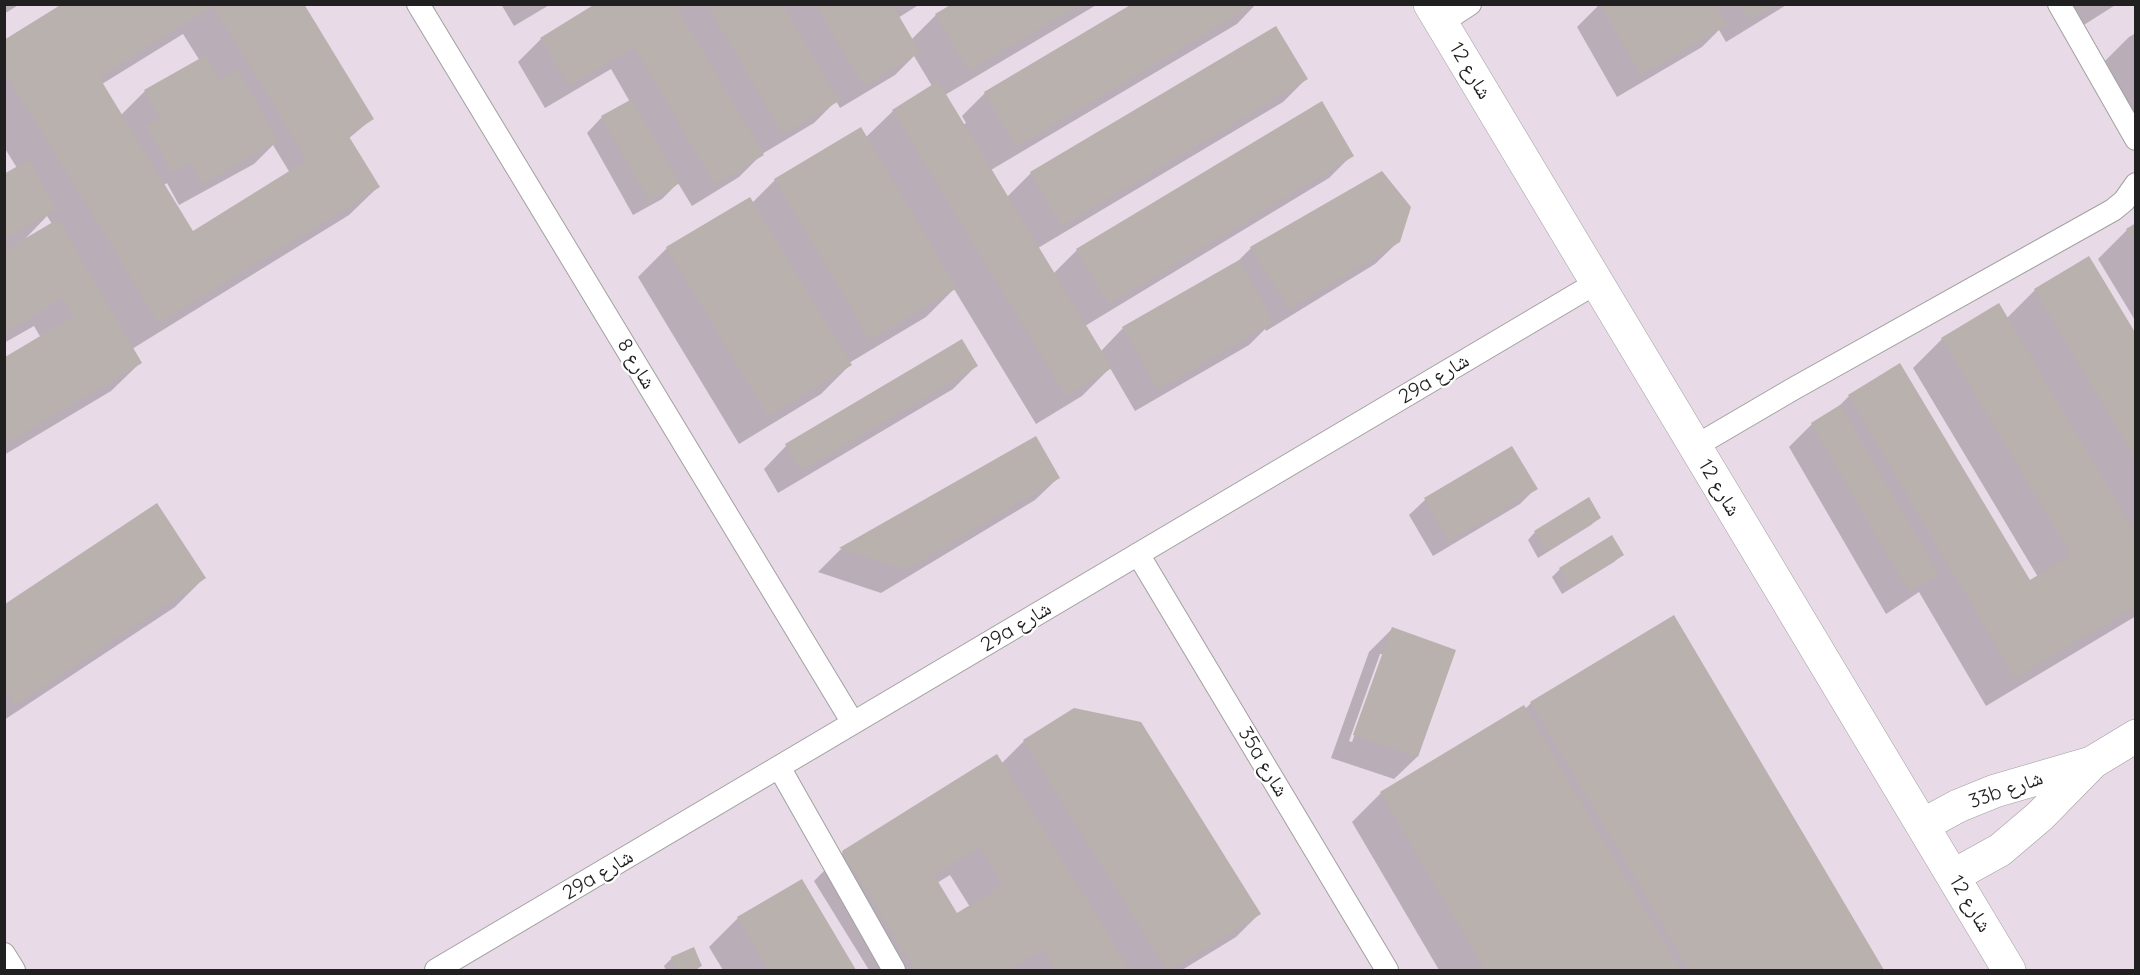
<!DOCTYPE html>
<html>
<head>
<meta charset="utf-8">
<style>
  body { margin:0 }
  #map { position:relative; width:2140px; height:975px; overflow:hidden; background:#f0ece8; font-family:Quicksand,sans-serif }
  canvas { display:block }
  .frame { position:absolute; inset:0; border:6px solid #202020; pointer-events:none }
</style>
</head>
<body>
<div id="map">
<canvas width="2140" height="975"></canvas>
<div class="frame"></div>
</div>
<script>
const context = document.querySelector('canvas').getContext('2d');
context.lineJoin = 'round';
function paint(path, color) { context.fillStyle = color; context.fill(path, 'evenodd'); }
const toPath = rows => new Path2D(rows.map(r => 'M' + r).join(''));
function trace(path, color, width, dash) { context.strokeStyle = color; context.lineWidth = width; context.lineCap = dash ? 'butt' : 'round'; context.setLineDash(dash || []); context.stroke(path); }
function drawText(font, color, halo, rows, align = 'center') {
  context.font = font + ' Quicksand,"Noto Naskh Arabic",sans-serif'; context.lineWidth = 4.5; context.setLineDash([]); context.textBaseline = 'middle'; context.strokeStyle = halo; context.fillStyle = color; for (const [text, x, y, turn = 0] of rows) {
    context.save(); context.translate(x, y); context.rotate((+turn || 0) * Math.PI / 180); context.textAlign = isNaN(turn) ? turn : align; if (halo) context.strokeText(text, 0, 0); context.fillText(text, 0, 0); context.restore();
  }
}
const industrial = toPath([
  [5,5,2135,5,2135,970,5,970]
]);
const shadow = toPath([
  [4,4,20,4,4,14],
  [65,4,302,4,372,119,348,139,378,187,349,215,132,349,140,363,111,391,4,455,4,359,41,338,34,326,4,343,4,175,17,168,4,147,4,42],
  [183,34,200,61,145,91,121,115,102,84],
  [273,145,290,173,193,233,164,185,167,183,179,205,254,164],
  [47,216,52,224,24,240],
  [501,4,551,4,514,26],
  [598,4,920,4,898,18,911,40,936,15,955,4,1098,4,945,95,963,125,966,123,962,116,985,93,1135,4,1256,4,1237,24,991,170,1007,197,1031,173,1306,79,1283,102,1038,248,1054,273,1077,250,1352,155,1329,178,1085,326,1101,351,1123,328,1236,263,1251,248,1399,241,1375,264,1266,331,1265,329,1249,345,1135,411,1110,368,1082,396,1036,424,954,289,926,317,849,363,850,365,821,394,739,444,638,277,667,248,752,203,775,180,865,138,893,111,932,86,914,56,895,75,840,108,836,101,814,123,762,154,739,177,692,206,678,183,662,199,633,215,587,133,602,117,630,102,611,69,545,108,518,62,541,39],
  [1600,4,1788,4,1726,42,1719,30,1702,47,1617,97,1577,27],
  [2065,4,2117,4,2079,28],
  [2136,33,2136,121,2100,66,2129,37],
  [2136,225,2136,322,2098,259,2127,230],
  [2035,290,2136,337,2136,616,1986,706,1919,592,1886,614,1789,447,1812,424,1835,410,1848,397,1900,365,2029,582,2038,577,1913,368,1942,339,2006,319],
  [976,366,953,389,778,493,764,469,786,446],
  [1035,438,1058,478,1035,500,881,593,818,572,840,550],
  [1511,448,1536,488,1520,504,1433,556,1409,515,1425,500],
  [157,505,204,578,175,607,4,720,4,606],
  [1599,518,1591,525,1538,558,1528,540,1535,532],
  [1612,538,1622,555,1614,562,1562,594,1552,577,1560,569],
  [1674,617,1882,970,1439,970,1352,822,1381,793,1525,709,1531,703],
  [1392,629,1417,757,1394,779,1331,758,1369,652],
  [1380,654,1384,654,1352,742,1349,741],
  [1024,741,1259,914,1236,937,1182,970,869,970,814,881,843,852,1001,764],
  [950,875,970,907,957,915,937,883],
  [801,881,854,970,723,970,709,947,738,918],
  [672,958,701,966,696,970,666,970,664,966]
]);
const building = toPath([
  [62,4,304,4,374,119,348,135,380,187,159,323,4,71,4,40],
  [213,6,307,160,193,231,99,77],
  [595,4,675,4,764,155,715,184,634,47,569,86,540,38],
  [707,4,782,4,839,101,783,134],
  [815,4,892,4,920,52,864,86],
  [952,4,1081,4,969,71,935,14],
  [1132,4,1255,4,1016,147,984,92],
  [1600,4,1715,4,1727,25,1641,75],
  [1740,4,1776,4,1750,20],
  [1276,26,1308,79,1062,226,1030,172],
  [206,55,220,80,238,69,278,141,202,184,191,162,172,173,146,125,160,118,144,90],
  [938,81,1112,368,1066,396,892,110],
  [632,99,680,183,649,201,601,116],
  [1322,101,1354,156,1109,304,1076,249],
  [861,127,957,288,870,340,774,179],
  [28,160,57,209,4,239,4,174],
  [1382,171,1411,207,1400,242,1289,309,1250,247],
  [750,197,852,365,768,416,666,247],
  [58,219,142,363,5,444,5,357,74,316,63,298,4,333,4,251],
  [2136,223,2136,246,2126,229],
  [2089,256,2136,334,2136,460,2034,289],
  [1239,260,1274,322,1158,389,1122,327],
  [1999,303,2136,534,2136,606,2015,678,1848,395,1900,363,2030,580,2071,555,1941,338],
  [962,339,978,366,801,471,785,444],
  [1840,405,1939,574,1909,592,1811,423],
  [1036,436,1060,478,905,570,839,548],
  [1512,446,1538,489,1449,541,1424,498],
  [1589,497,1601,518,1546,551,1534,531],
  [157,503,206,578,15,705,5,689,5,604],
  [1612,535,1624,555,1570,587,1559,568],
  [1674,615,1884,970,1689,970,1530,702],
  [1392,627,1456,650,1418,757,1353,735],
  [1524,705,1681,970,1485,970,1380,792],
  [1074,708,1141,722,1261,914,1171,970,1167,970,1023,740],
  [997,754,1130,970,1055,970,1042,950,1009,970,915,970,842,851],
  [980,847,1003,885,957,913,934,875],
  [802,879,856,970,768,970,737,917],
  [694,947,702,966,693,970,677,970,671,957]
]);
const lane = toPath([
  [418,4,853,723],
  [2059,4,2136,139],
  [1441,23,1470,4],
  [1694,447,1793,389,2113,210,2124,201,2136,184],
  [1138,554,1387,970],
  [779,767,894,970],
  [4,954,14,970],
  [436,970,1596,283]
]);
const street = toPath([
  [1430,4,2009,970],
  [1923,825,1958,806,1995,791,2091,763],
  [1953,876,2000,850,2040,816,2093,762,2136,736]
]);
const streetNames = [
  ["شارع 12",1470,71,59],
  ["شارع 8",636,364,59],
  ["29a شارع",1434,379,-31],
  ["شارع 12",1719,488,59],
  ["29a شارع",1016,627,-31],
  ["35a شارع",1263,762,59],
  ["33b شارع",2006,790,-19],
  ["29a شارع",598,875,-31],
  ["شارع 12",1970,904,59]
];
paint(industrial, '#e8dae7');
paint(shadow, '#0003');
paint(building, '#b9b1ad');
trace(lane, '#a1a1a1', 24);
trace(street, '#a1a1a1', 34);
trace(lane, '#fff', 22);
trace(street, '#fff', 33);
drawText('20px', '#202020', '#fff', streetNames);
</script>
</body>
</html>
